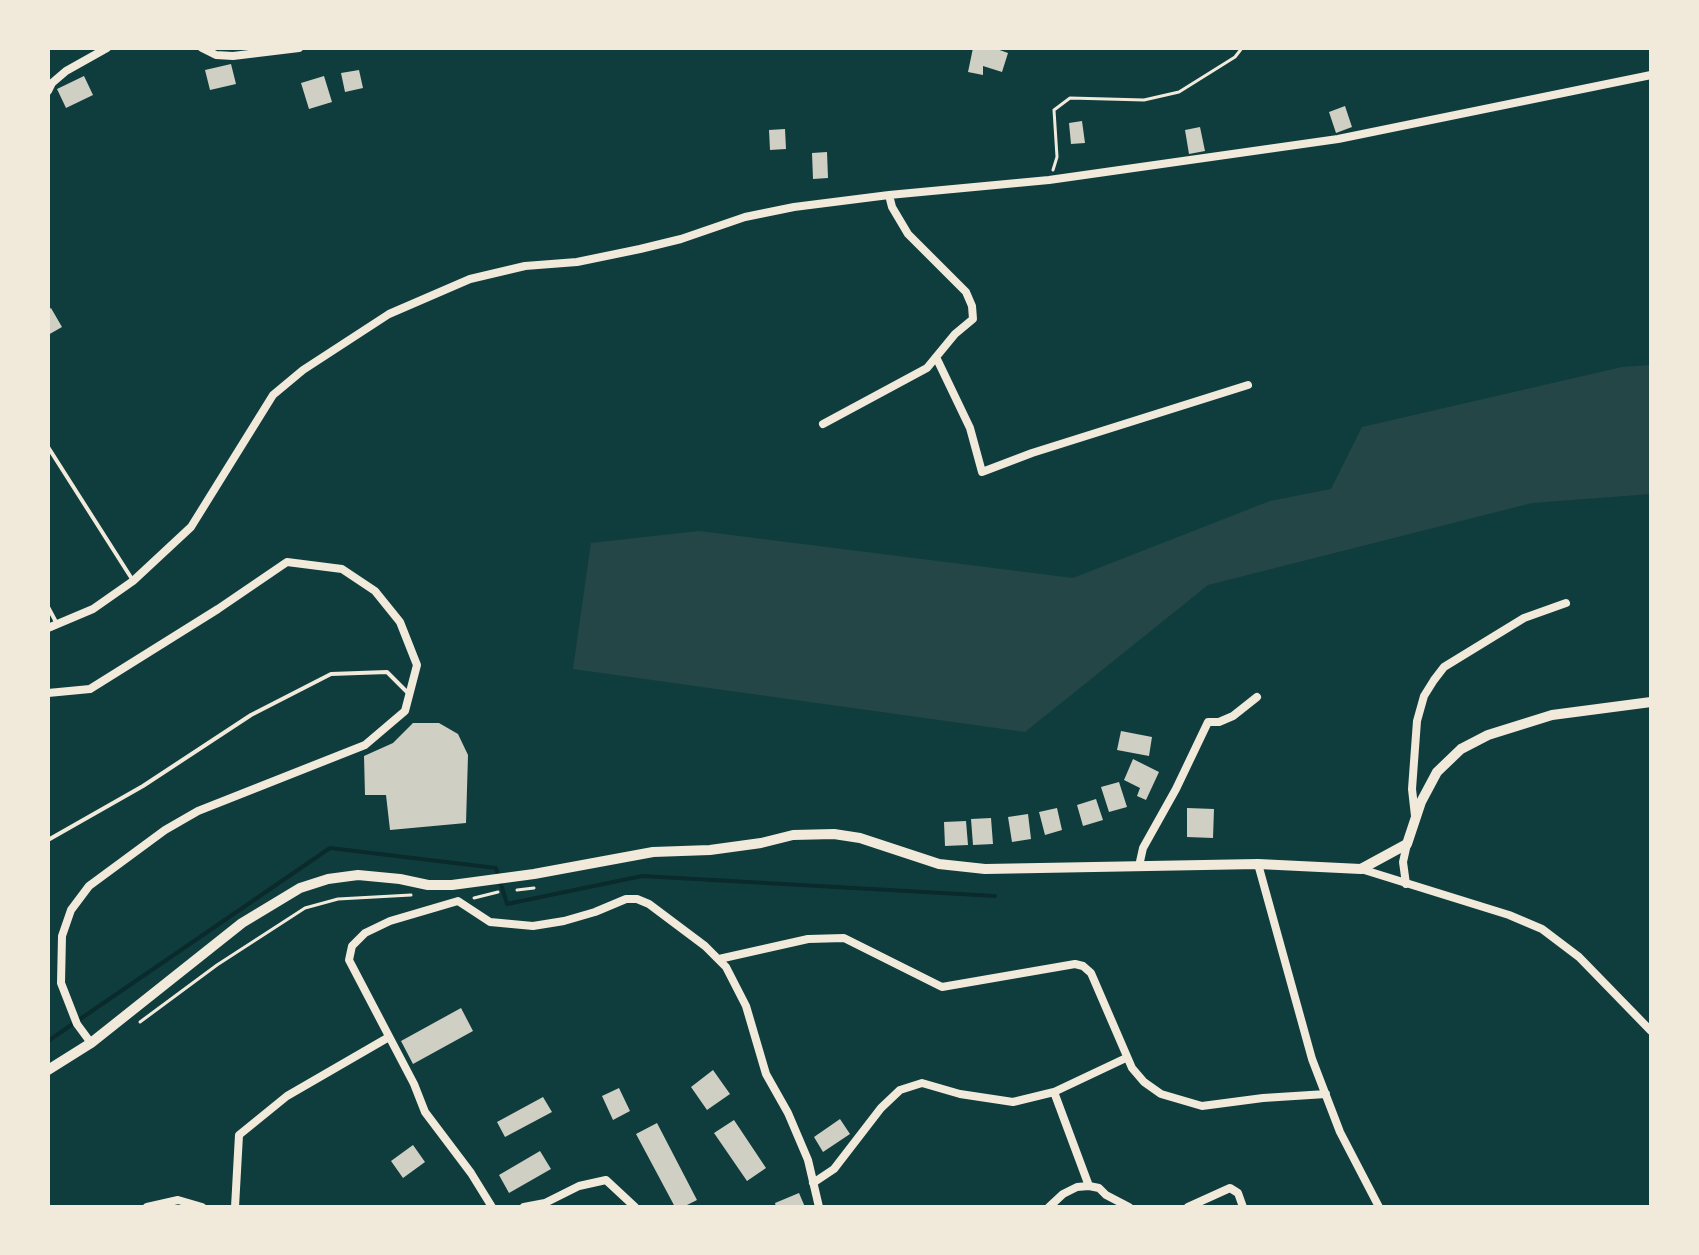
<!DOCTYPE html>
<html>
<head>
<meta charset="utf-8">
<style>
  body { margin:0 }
  #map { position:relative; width:1699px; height:1255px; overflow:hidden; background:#0f3d3e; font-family:"Source Sans 3",sans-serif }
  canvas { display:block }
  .frame { position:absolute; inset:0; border:50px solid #f1e9da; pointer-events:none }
</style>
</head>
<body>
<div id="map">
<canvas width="1699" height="1255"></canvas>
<div class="frame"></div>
</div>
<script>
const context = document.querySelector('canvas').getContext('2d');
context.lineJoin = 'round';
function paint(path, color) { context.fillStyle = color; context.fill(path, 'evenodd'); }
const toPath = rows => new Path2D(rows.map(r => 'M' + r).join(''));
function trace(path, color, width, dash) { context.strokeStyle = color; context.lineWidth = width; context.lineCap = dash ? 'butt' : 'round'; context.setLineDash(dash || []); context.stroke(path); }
const green = toPath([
  [1651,365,1651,494,1532,503,1208,585,1025,732,573,669,591,543,699,531,1073,578,1270,501,1331,489,1362,427,1622,367]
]);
const stream = toPath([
  [48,1041,330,848,496,868,507,904,642,876,995,896]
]);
const building = toPath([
  [973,48,994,48,1008,53,1002,72,983,66,983,75,968,72],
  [231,64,236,84,210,90,205,70],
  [359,70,363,88,345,92,341,73],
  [84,76,93,95,66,108,57,89],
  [324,76,332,102,309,109,301,83],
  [1345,106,1352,127,1336,133,1329,112],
  [1082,121,1085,143,1071,144,1069,123],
  [1200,127,1205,151,1189,154,1185,130],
  [785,129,786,149,770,150,769,130],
  [827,152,828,178,813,179,812,153],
  [51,308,62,327,48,335,48,310],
  [413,723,439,723,458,734,468,755,466,823,390,830,386,795,365,795,364,756,393,743],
  [1121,731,1152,737,1149,756,1117,750],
  [1133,759,1159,772,1146,800,1137,796,1140,788,1124,780],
  [1119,782,1127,807,1109,812,1101,787],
  [1096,799,1103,820,1083,826,1077,805],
  [1057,808,1062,830,1045,835,1039,812],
  [1187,808,1214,809,1213,838,1187,837],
  [1028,814,1031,839,1012,842,1008,817],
  [991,818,993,844,973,845,971,819],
  [966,821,968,845,945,846,944,822],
  [461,1008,473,1031,413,1064,401,1041],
  [713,1070,730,1094,707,1110,691,1087],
  [619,1088,630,1111,613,1120,602,1096],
  [543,1097,552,1112,505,1137,497,1122],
  [840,1119,850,1134,823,1152,814,1137],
  [734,1120,766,1168,747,1181,714,1133],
  [657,1123,697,1200,683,1207,675,1207,636,1134],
  [413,1145,425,1162,403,1178,391,1161],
  [540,1151,551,1169,509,1193,499,1175],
  [799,1193,805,1207,776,1207,775,1203]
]);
const path = toPath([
  [1053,170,1057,157,1054,110,1070,98,1144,100,1179,92,1235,57,1242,48],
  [517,890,534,888],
  [474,898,498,892],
  [140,1022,217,965,305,908,338,899,411,895]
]);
const service = toPath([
  [48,447,132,579],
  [48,607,56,622],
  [48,840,143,786,251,715,331,674,387,672,407,692]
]);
const minor = toPath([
  [202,48,216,55,233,56,299,48],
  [48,91,52,83,66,71,107,48],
  [936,357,970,428,982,472,1032,453,1248,385],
  [823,424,927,368,955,334,973,319,972,306,966,292,908,234,892,207,889,195],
  [48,628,93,609,133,581,191,527,273,395,303,370,389,314,470,279,525,266,577,262,640,249,681,239,745,217,794,207,889,195,1049,180,1338,139,1651,75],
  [48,693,90,689,218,609,287,562,342,569,375,591,400,622,417,665,405,711,365,745,198,811,165,830,89,886,71,910,62,936,61,983,77,1024,91,1043],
  [1415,816,1412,789,1417,721,1424,696,1434,680,1444,667,1524,618,1566,603],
  [1258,864,1312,1059,1340,1132,1379,1207],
  [1139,866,1143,848,1176,789,1208,722,1219,722,1233,716,1257,697],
  [1361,869,1509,915,1542,929,1579,957,1651,1031],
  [1406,884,1403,862,1407,844],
  [719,959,808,939,844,938,942,987,1075,964,1083,966,1091,973,1132,1068,1144,1082,1161,1094,1202,1106,1263,1098,1326,1094],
  [1054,1092,1089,1186],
  [813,1183,834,1169,881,1108,900,1090,922,1083,960,1094,1013,1102,1054,1092,1126,1058],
  [147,1207,178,1200,202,1207],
  [235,1207,239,1135,287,1096,389,1037],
  [492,1207,471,1173,425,1112,414,1084,349,960,352,946,365,933,390,921,458,901,490,922,533,926,564,921,595,912,626,899,637,899,649,904,705,946,726,967,746,1006,766,1074,788,1113,808,1160,819,1207],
  [524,1207,545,1203,579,1186,606,1180,635,1207],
  [1049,1207,1063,1194,1077,1187,1089,1186,1099,1188,1106,1195,1129,1207],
  [1188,1207,1230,1188,1238,1193,1243,1207]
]);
const tertiary = toPath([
  [48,1070,91,1043,242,923,300,888,328,879,358,875,400,879,428,885,452,885,534,874,653,852,710,850,761,843,793,835,834,834,860,838,939,864,985,869,1258,864,1361,869,1407,844,1421,802,1437,772,1461,749,1488,735,1552,715,1651,702]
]);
paint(green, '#244646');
trace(stream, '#0a2a2b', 4);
paint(building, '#cfcfc3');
trace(path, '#f1e9da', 3);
trace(service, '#f1e9da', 4);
trace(minor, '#f1e9da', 8);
trace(tertiary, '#f1e9da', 10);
</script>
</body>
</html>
